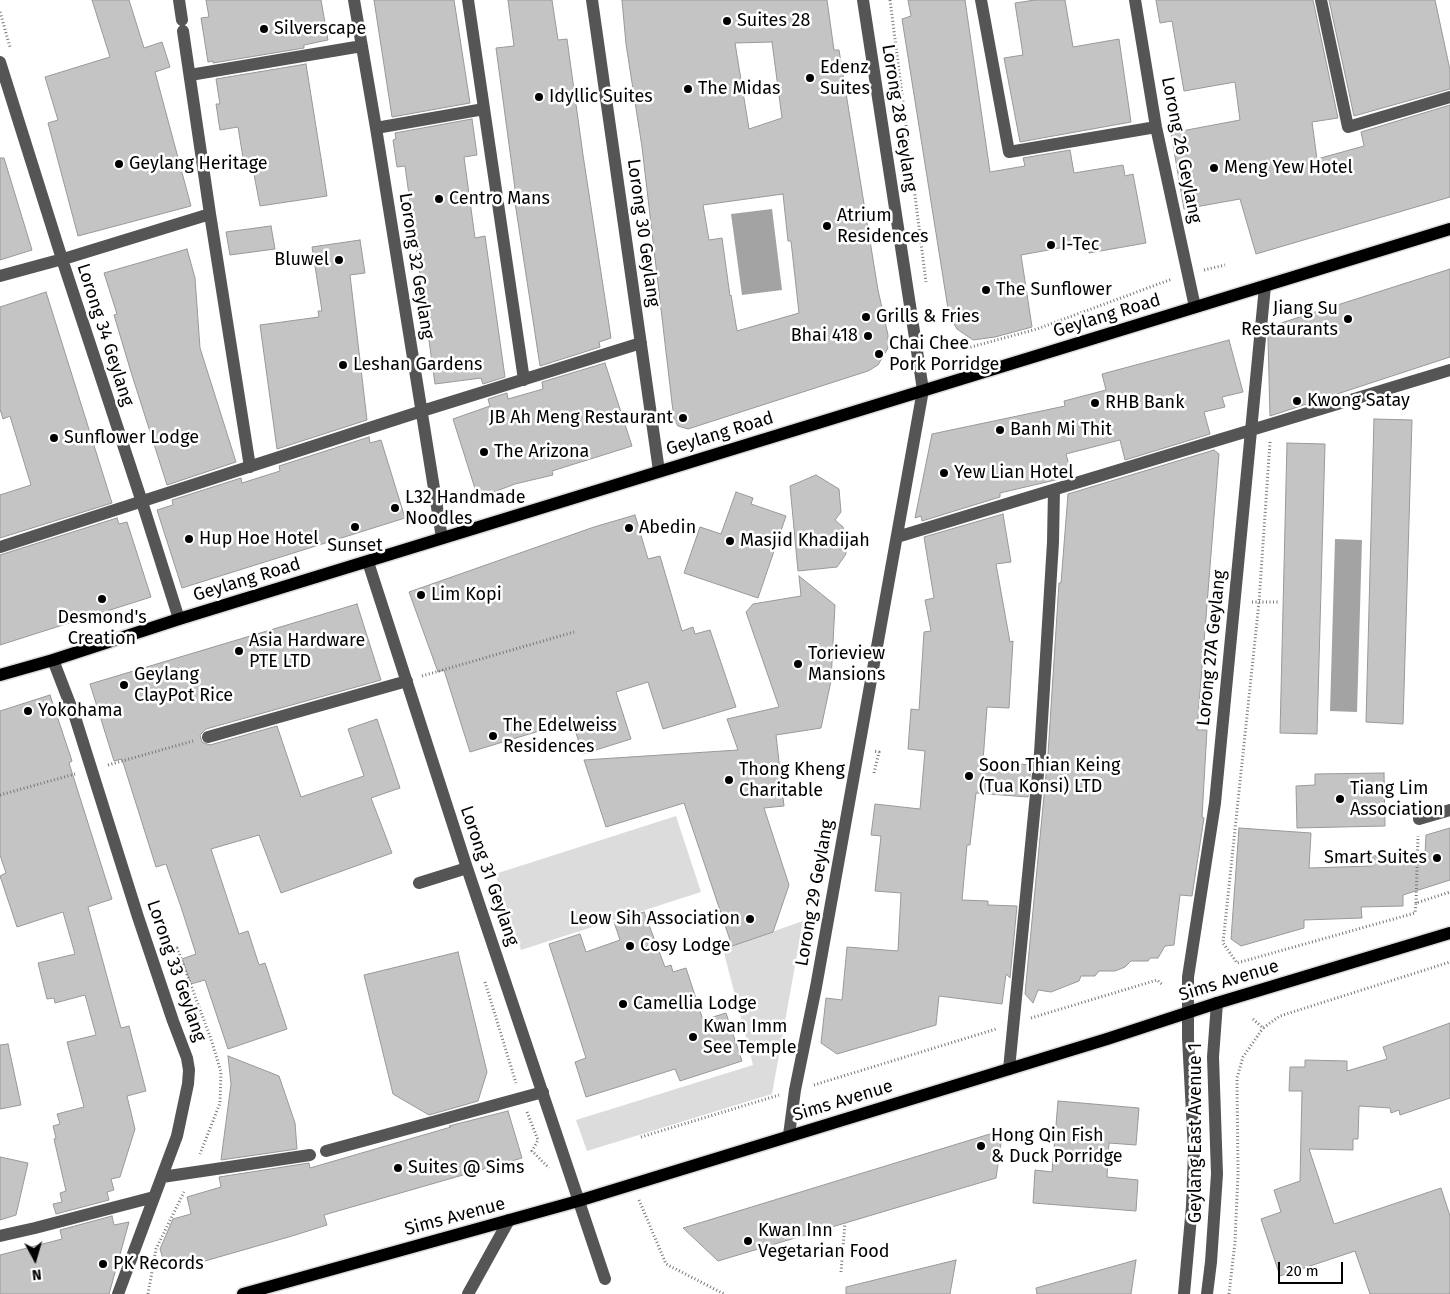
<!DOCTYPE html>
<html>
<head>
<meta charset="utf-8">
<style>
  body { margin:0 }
  #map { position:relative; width:1450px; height:1294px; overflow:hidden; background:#fff; font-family:"Fira Sans",sans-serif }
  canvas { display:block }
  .north { position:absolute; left:10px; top:1234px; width:50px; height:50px; -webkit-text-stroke:4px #fff; paint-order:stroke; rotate:174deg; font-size:14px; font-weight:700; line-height:20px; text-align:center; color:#000 }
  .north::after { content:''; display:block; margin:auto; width:18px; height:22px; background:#000; clip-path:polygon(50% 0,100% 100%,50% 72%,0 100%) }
  .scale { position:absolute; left:1278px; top:1262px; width:65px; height:22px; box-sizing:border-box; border:2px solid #000; border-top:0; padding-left:6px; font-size:15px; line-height:18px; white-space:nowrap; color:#000; -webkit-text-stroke:4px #fff; paint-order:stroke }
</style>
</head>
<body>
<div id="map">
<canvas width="1450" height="1294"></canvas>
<div class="north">N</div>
<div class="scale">20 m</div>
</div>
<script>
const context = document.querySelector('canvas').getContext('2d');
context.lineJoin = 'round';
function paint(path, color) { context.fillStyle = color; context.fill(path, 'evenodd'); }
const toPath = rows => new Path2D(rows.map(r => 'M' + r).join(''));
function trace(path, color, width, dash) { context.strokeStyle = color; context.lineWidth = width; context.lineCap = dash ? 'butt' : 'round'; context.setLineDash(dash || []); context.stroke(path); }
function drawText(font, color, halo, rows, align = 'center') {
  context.font = font + ' "Fira Sans",sans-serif'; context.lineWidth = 5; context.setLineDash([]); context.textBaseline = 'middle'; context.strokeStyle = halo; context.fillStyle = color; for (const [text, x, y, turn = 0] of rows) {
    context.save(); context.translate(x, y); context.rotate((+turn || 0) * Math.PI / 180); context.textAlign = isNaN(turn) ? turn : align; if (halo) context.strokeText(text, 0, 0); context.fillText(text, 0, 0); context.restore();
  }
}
const green = toPath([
  [676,816,701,892,521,950,495,874],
  [803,921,772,1094,587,1151,576,1120,753,1065,723,949]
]);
const water = toPath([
  [772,209,782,290,742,295,731,214],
  [1335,539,1362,540,1357,712,1330,711]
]);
const building = toPath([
  [92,0,129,0,144,48,162,42,170,67,155,72,191,206,78,236,48,123,58,120,45,77,110,57,92,0],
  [206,0,321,0,328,40,304,45,304,48,213,63,213,61,208,62,201,18,209,17,206,0],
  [374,0,454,0,470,103,392,117,374,0],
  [508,0,552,0,558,40,567,39,583,155,611,338,599,342,600,347,540,366,514,196,516,196,496,48,514,46,508,0],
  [622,0,827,0,834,50,839,50,878,290,888,335,888,348,878,365,868,371,688,429,678,426,674,420,642,147,626,44,622,0],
  [772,42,782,118,749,129,735,43,772,42],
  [783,194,788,241,791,241,799,313,737,331,731,295,730,296,722,238,709,240,703,205,783,194],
  [908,0,965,0,990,172,1025,166,1023,158,1070,150,1074,173,1123,165,1125,176,1133,174,1146,243,1089,253,1087,243,1021,255,1032,327,995,337,973,340,957,329,949,315,902,19,911,16,908,0],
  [1035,0,1065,0,1073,47,1119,39,1131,122,1020,142,1004,58,1023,55,1015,3,1035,0],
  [1156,0,1313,0,1338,118,1312,122,1317,159,1364,146,1361,132,1450,105,1450,197,1256,254,1240,199,1184,209,1171,133,1240,120,1235,82,1184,91,1172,21,1160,23,1156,0],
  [1329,0,1435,0,1450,70,1450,89,1354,116,1329,0],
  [306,64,327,196,260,206,253,169,245,170,238,127,220,130,216,104,220,104,216,79,306,64],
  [472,119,477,155,464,157,475,238,485,236,505,377,483,384,481,378,435,384,405,166,397,167,393,140,396,139,395,133,472,119],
  [0,158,4,158,32,250,0,260,0,158],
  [271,226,275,249,230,255,226,232,271,226],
  [360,240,365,273,350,275,367,420,277,449,260,325,319,317,318,311,322,311,312,247,360,240],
  [187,249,195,278,200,348,236,462,167,485,131,372,114,315,117,314,104,273,187,249],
  [1450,269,1450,357,1270,416,1268,337,1281,323,1450,269],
  [46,292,112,503,0,538,0,495,31,485,10,416,3,419,0,409,0,307,46,292],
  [1229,340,1243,392,1222,397,1225,407,1204,412,1210,434,1125,460,1120,440,1066,454,1072,476,1000,493,1000,497,922,521,921,516,915,518,932,434,1065,406,1064,401,1106,390,1102,374,1229,340],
  [605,363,632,446,552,471,553,475,515,484,478,498,453,419,490,406,488,399,507,393,508,399,543,389,542,382,605,363],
  [1374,419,1412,420,1403,724,1366,722,1374,419],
  [369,437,370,443,381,440,405,518,182,588,157,510,173,505,172,500,241,478,242,483,280,471,279,466,369,437],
  [1287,443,1325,444,1317,734,1280,733,1287,443],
  [1214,450,1219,454,1197,730,1207,730,1202,817,1204,818,1192,896,1180,895,1174,945,1165,946,1158,958,1150,958,1148,961,1131,961,1125,967,1115,971,1099,971,1095,976,1081,976,1079,981,1051,992,1038,990,1033,1003,1025,994,1048,754,1059,583,1061,583,1068,494,1214,450],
  [816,475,839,489,841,512,835,520,843,527,846,554,837,567,798,571,790,486,816,475],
  [736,492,753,498,751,504,786,516,758,598,684,573,700,527,721,534,736,492],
  [1003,514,1011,562,996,564,1010,642,1013,641,1009,708,987,707,983,761,1031,765,1028,797,976,793,970,845,967,845,962,900,988,901,988,905,1017,906,1010,978,1006,974,1002,1004,939,996,936,1025,837,1054,821,1043,826,998,842,1000,847,947,898,951,901,893,875,891,881,836,871,835,875,804,920,809,925,751,908,749,911,709,919,710,924,632,931,631,925,600,934,598,924,537,1003,514],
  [635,515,648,559,660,556,682,631,693,627,695,634,710,630,736,707,663,729,648,682,616,692,631,739,583,754,572,721,470,752,444,670,438,672,409,592,594,527,635,515],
  [117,518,119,524,127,522,151,597,0,645,0,555,117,518],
  [799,576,835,605,831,681,821,728,776,735,784,806,764,808,789,885,773,932,732,946,684,803,606,827,584,760,738,750,727,719,779,707,746,612,753,604,801,596,799,576],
  [357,604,381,680,206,729,200,735,202,742,210,745,277,726,301,797,364,776,348,729,377,719,400,788,371,798,392,853,281,893,259,835,211,849,239,934,248,931,259,965,265,963,287,1029,228,1049,205,980,191,984,182,959,196,954,181,907,166,864,156,867,122,759,114,761,90,684,357,604],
  [50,695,72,761,69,763,112,899,88,907,121,1028,129,1026,146,1091,127,1096,135,1129,120,1177,111,1179,114,1190,107,1192,109,1200,56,1214,53,1204,62,1202,60,1193,66,1191,54,1139,56,1138,53,1126,60,1124,57,1114,84,1107,67,1042,96,1035,85,995,55,1003,54,998,47,999,38,963,75,954,63,912,17,927,0,876,6,873,0,855,0,711,50,695],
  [1384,773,1385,826,1297,828,1296,786,1315,785,1315,774,1384,773],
  [1239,828,1311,833,1309,868,1372,866,1372,856,1425,854,1426,835,1450,828,1450,880,1403,895,1403,906,1361,907,1362,918,1304,920,1304,928,1241,946,1231,939,1239,828],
  [644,912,665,967,671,965,673,972,686,968,703,1020,726,1013,742,1061,680,1081,675,1069,586,1097,575,1062,586,1058,549,944,580,934,586,952,620,940,614,922,644,912],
  [458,952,487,1072,478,1101,429,1115,393,1094,364,975,458,952],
  [1450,1023,1450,1098,1400,1115,1399,1110,1391,1113,1390,1108,1359,1106,1358,1139,1353,1139,1353,1150,1309,1149,1334,1224,1441,1188,1450,1216,1450,1294,1370,1294,1355,1251,1280,1276,1261,1219,1281,1212,1274,1190,1300,1181,1302,1091,1289,1091,1290,1067,1305,1067,1305,1060,1347,1061,1347,1071,1387,1059,1383,1047,1450,1023],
  [8,1044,21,1105,0,1109,0,1045,8,1044],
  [228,1056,279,1076,295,1123,297,1149,221,1160,231,1084,228,1056],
  [1058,1101,1139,1108,1136,1145,1109,1143,1107,1177,1138,1180,1136,1211,1033,1203,1035,1170,1052,1172,1058,1101],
  [508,1111,522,1158,324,1215,327,1225,292,1236,177,1269,164,1262,160,1249,173,1219,191,1214,187,1197,221,1187,219,1177,309,1163,310,1168,451,1127,449,1126,508,1111],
  [1003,1130,996,1178,718,1261,683,1228,1003,1130],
  [0,1157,28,1163,16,1215,0,1220,0,1157],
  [112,1216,114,1225,129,1222,109,1294,0,1294,0,1255,62,1239,60,1230,112,1216],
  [956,1260,950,1294,846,1294,846,1287,956,1260],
  [1136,1260,1131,1294,1037,1294,1036,1288,1136,1260]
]);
const path = toPath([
  [890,0,926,282],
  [0,12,10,47],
  [1204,270,1225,265],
  [932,349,971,347,1037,329,1172,279],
  [1270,442,1259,602,1223,943,1237,963,1415,913,1416,903,1450,892],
  [1252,602,1278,602],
  [422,676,574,632],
  [108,765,193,741],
  [874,773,879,752,874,751],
  [0,795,75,774],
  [1416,903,1418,836],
  [167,952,177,948,211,1039,221,1072,220,1103,200,1154],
  [485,982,516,1083],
  [1031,1018,1157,980,1163,985],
  [1253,1019,1263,1028,1280,1016,1450,962],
  [814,1085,996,1029],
  [527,1112,538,1140,532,1151,549,1168],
  [641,1137,779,1095],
  [639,1200,666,1264,724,1294],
  [841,1272,845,1223],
  [148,1294,156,1249,184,1192],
  [1229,1294,1235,1242,1238,1174,1237,1078,1243,1057,1263,1028]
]);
const minor = toPath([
  [179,0,182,20],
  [354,0,376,128,442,538],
  [468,0,524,380],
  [592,0,659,471],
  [981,0,1009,152,1156,127],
  [1135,0,1156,127,1195,307],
  [1321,0,1348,127,1450,97],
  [183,31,210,214,250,467],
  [0,62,62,259,142,502,179,619],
  [190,75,362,46],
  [376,128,484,109],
  [0,276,70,257,210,214],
  [897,537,1450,370],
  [0,547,422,411,641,343],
  [368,562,467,868,605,1279],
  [53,660,75,717,138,917,173,1021,187,1058,189,1070,188,1084,177,1136,118,1294],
  [208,737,407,681],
  [1419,819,1450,810],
  [419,883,467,868],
  [1009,1069,1040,753,1053,542,1054,490],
  [789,1135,795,1090,816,987,923,390,863,0],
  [326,1151,543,1092],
  [162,1177,310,1155],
  [0,1236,35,1228,154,1197],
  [468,1294,509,1220],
  [1184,1294,1192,1206,1194,1151,1188,1038,1188,977,1215,803,1265,286],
  [1207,1294,1211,1262,1217,1174,1213,1057,1217,1003]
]);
const major = toPath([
  [0,675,53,660,179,619,1450,229],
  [243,1294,578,1201,1107,1039,1217,1003,1450,933]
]);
const markers = [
  [727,21,5,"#000"],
  [264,29,5,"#000"],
  [810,78,5,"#000"],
  [688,89,5,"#000"],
  [539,97,5,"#000"],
  [119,164,5,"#000"],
  [1214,168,5,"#000"],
  [439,199,5,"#000"],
  [827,226,5,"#000"],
  [1051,245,5,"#000"],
  [339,260,5,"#000"],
  [986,290,5,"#000"],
  [866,317,5,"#000"],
  [1348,319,5,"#000"],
  [868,336,5,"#000"],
  [879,354,5,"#000"],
  [343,365,5,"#000"],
  [1297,401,5,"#000"],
  [1095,403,5,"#000"],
  [683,418,5,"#000"],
  [1000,430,5,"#000"],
  [54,438,5,"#000"],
  [484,452,5,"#000"],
  [944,473,5,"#000"],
  [395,508,5,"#000"],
  [355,527,5,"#000"],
  [629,528,5,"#000"],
  [189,539,5,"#000"],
  [730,541,5,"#000"],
  [421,595,5,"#000"],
  [102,599,5,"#000"],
  [239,651,5,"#000"],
  [798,664,5,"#000"],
  [124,685,5,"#000"],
  [28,711,5,"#000"],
  [493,736,5,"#000"],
  [969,776,5,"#000"],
  [729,780,5,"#000"],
  [1340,799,5,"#000"],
  [1437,858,5,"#000"],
  [750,919,5,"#000"],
  [630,946,5,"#000"],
  [623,1004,5,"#000"],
  [693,1037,5,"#000"],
  [981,1146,5,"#000"],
  [398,1168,5,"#000"],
  [748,1241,5,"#000"],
  [103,1264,5,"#000"]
];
const poiNames = [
  ["Suites 28",737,21],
  ["Silverscape",274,29],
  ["Edenz",820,68],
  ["Suites",820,89],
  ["The Midas",698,89],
  ["Idyllic Suites",549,97],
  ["Geylang Heritage",129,164],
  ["Meng Yew Hotel",1224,168],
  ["Centro Mans",449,199],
  ["Atrium",837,216],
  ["Residences",837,237],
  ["I-Tec",1061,245],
  ["Bluwel",329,260,"right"],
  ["The Sunflower",996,290],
  ["Jiang Su",1338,309,"right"],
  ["Restaurants",1338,330,"right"],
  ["Grills & Fries",876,317],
  ["Bhai 418",858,336,"right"],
  ["Chai Chee",889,344],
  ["Pork Porridge",889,365],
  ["Leshan Gardens",353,365],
  ["Kwong Satay",1307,401],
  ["RHB Bank",1105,403],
  ["JB Ah Meng Restaurant",673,418,"right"],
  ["Banh Mi Thit",1010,430],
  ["Sunflower Lodge",64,438],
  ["The Arizona",494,452],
  ["Yew Lian Hotel",954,473],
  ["L32 Handmade",405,498],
  ["Noodles",405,519],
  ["Abedin",639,528],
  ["Hup Hoe Hotel",199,539],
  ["Masjid Khadijah",740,541],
  ["Sunset",355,546,"center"],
  ["Lim Kopi",431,595],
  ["Desmond's",102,618,"center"],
  ["Creation",102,639,"center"],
  ["Asia Hardware",249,641],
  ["PTE LTD",249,662],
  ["Torieview",808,654],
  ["Mansions",808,675],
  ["Geylang",134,675],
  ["ClayPot Rice",134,696],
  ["Yokohama",38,711],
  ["The Edelweiss",503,726],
  ["Residences",503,747],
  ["Soon Thian Keing",979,766],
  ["(Tua Konsi) LTD",979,787],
  ["Thong Kheng",739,770],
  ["Charitable",739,791],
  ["Tiang Lim",1350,789],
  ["Association",1350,810],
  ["Smart Suites",1427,858,"right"],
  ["Leow Sih Association",740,919,"right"],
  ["Cosy Lodge",640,946],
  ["Camellia Lodge",633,1004],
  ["Kwan Imm",703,1027],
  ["See Temple",703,1048],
  ["Hong Qin Fish",991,1136],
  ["& Duck Porridge",991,1157],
  ["Suites @ Sims",408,1168],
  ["Kwan Inn",758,1231],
  ["Vegetarian Food",758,1252],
  ["PK Records",113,1264]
];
const streetNames = [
  ["Lorong 28 Geylang",899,118,81],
  ["Lorong 26 Geylang",1181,150,79],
  ["Lorong 30 Geylang",643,233,82],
  ["Lorong 32 Geylang",416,266,81],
  ["Geylang Road",1107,316,-17],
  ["Lorong 34 Geylang",105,335,72],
  ["Geylang Road",720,434,-17],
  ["Geylang Road",247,580,-17],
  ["Lorong 27A Geylang",1212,648,-84],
  ["Lorong 31 Geylang",489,876,71],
  ["Lorong 29 Geylang",815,893,-80],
  ["Lorong 33 Geylang",176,971,71],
  ["Sims Avenue",1229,981,-17],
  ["Sims Avenue",843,1101,-17],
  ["Geylang East Avenue 1",1196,1133,-90],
  ["Sims Avenue",455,1217,-15]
];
paint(green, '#dcdcdc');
paint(water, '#a3a3a3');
paint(building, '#c4c4c4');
trace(building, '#999', 1);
trace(major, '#dbdbdb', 15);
trace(path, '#777', 3, [1, 2.5]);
trace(minor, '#555', 12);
trace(major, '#000', 12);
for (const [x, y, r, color] of markers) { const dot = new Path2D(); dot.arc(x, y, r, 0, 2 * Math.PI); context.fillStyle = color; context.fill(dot); trace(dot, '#fff', 2); }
drawText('18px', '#000', '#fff', poiNames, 'left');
drawText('18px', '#000', '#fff', streetNames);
</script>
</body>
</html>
